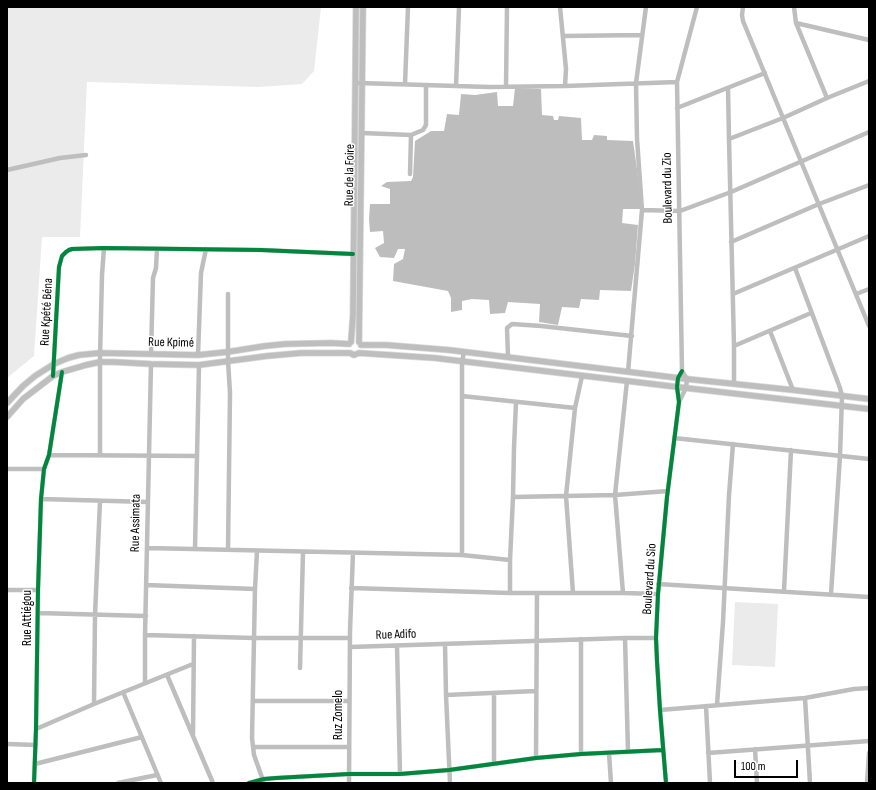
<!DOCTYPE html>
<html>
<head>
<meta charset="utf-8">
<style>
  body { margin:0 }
  #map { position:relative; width:876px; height:790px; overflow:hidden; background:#fff; font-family:"Sofia Sans Condensed",sans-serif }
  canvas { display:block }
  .frame { position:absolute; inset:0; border:8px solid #000; pointer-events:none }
  .scale { position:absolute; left:734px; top:760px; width:64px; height:18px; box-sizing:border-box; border:2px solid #000; border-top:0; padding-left:5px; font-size:12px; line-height:14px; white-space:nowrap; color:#000; -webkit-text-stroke:3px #fff; paint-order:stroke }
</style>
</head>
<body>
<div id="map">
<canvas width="876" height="790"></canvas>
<div class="frame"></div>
<div class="scale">100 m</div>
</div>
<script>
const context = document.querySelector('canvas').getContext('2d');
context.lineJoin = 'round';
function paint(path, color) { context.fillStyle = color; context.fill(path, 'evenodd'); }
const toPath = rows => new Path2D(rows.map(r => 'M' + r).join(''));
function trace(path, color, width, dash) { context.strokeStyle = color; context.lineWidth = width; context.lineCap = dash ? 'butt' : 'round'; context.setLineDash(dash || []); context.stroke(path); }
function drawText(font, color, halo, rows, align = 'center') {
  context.font = font + ' "Sofia Sans Condensed",sans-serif'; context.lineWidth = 3; context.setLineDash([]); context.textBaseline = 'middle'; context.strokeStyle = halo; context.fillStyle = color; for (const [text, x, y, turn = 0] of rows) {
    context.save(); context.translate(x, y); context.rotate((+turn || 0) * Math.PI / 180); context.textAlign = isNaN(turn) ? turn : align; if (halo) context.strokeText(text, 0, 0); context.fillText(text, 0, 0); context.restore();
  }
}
const green = toPath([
  [7,7,321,7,314,71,302,84,259,87,87,82,80,237,42,237,34,356,7,378],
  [735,602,778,604,775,667,732,665]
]);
const water = toPath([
  [515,88,541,89,542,115,553,116,554,120,558,120,559,116,581,118,582,140,592,140,594,135,607,136,607,140,633,141,637,169,641,209,623,209,622,223,638,225,635,264,631,291,600,290,599,300,581,299,579,308,562,307,558,325,539,322,540,304,508,302,505,313,490,314,489,300,472,299,462,301,462,310,451,312,451,298,448,291,393,281,394,264,403,259,405,249,398,249,394,258,380,257,375,248,384,243,383,231,370,232,369,219,370,204,390,204,390,189,381,186,387,182,411,181,413,177,415,141,431,131,444,131,447,114,459,115,461,94,475,95,497,92,498,106,513,106]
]);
const minor = toPath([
  [560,7,566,69,565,86],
  [743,7,742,15,743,21,869,326],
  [794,7,796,23,827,98],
  [796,23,869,40],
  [563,36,642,35],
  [359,83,489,87,565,86,677,82],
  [405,84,408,7],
  [456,86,459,7],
  [506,87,507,7],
  [728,88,729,139,734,346,734,384],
  [677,108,765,73],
  [362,133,411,135,423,130,426,125,426,85],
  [729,139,783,118,827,98,869,81],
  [7,170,60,158,86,155],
  [410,174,411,135],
  [642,210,680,211,731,192,869,132],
  [731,242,819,204,869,185],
  [795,268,840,388,842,396,840,456,831,594],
  [228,294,228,361,230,393,228,550],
  [733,294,869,236],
  [856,294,869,289],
  [770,331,793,390],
  [734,346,811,313],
  [151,354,153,278,156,268,157,249],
  [198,355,201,273,206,249],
  [508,357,507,328,512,324,541,326,632,336],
  [628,372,642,210,637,139,636,83,646,7],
  [53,376,59,267,62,256,66,252,69,250,72,249,104,248,261,250,353,254],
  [462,396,575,408],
  [679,402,686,388,687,379,682,371,677,82,697,7],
  [674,438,869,459],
  [49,455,197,456],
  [100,455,100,357,102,275,104,248],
  [7,469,44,469],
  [513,497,615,495,668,491],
  [41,499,148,502],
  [147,548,462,555,510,560],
  [195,549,197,456,199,365],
  [257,551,255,589,252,738,254,755,264,783],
  [462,555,462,362,464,352],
  [658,584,869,597],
  [146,585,255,589],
  [351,588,510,593,623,593,658,594],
  [7,590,38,590],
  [784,591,791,450],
  [510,593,510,560,513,497,514,448,516,402],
  [573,593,566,496,575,408,582,376],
  [623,593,615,495,627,381],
  [38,613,146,616],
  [145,635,254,638,350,638],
  [625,638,628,752],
  [581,639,581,754],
  [445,644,446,695,450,783],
  [397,646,400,774],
  [350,647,625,638,656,638],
  [300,668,303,552],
  [167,675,213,783],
  [145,683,145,635,151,364],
  [123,692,161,783],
  [446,695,536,691],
  [805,698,810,783],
  [253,701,349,701],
  [94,704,95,615,100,501],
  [717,705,723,622,729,495,733,444],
  [706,706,710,783],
  [660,710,805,698,854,689,869,688],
  [36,729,94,704,193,664],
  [193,734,194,636],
  [7,744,36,745],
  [253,747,349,747],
  [755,749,757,783],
  [609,753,611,783],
  [708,753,869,741],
  [536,758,537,593],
  [35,764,142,737],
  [494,764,494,693],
  [34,783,36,729,38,590,41,499,44,469,49,455,62,372],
  [118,783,157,775],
  [249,783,264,779,276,778,349,774,400,774,449,770,536,758,581,754,663,750],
  [349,783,350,631,353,553],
  [666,783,660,710,657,661,656,638,658,594,667,497,679,402,677,387,678,378,682,371],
  [867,783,869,753]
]);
const major = toPath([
  [351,342,353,315,356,7],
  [359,342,363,7],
  [361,345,386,345,449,350,687,379,793,390,869,399],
  [7,403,23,386,35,376,54,364,68,358,79,355,100,353,198,355,227,352,265,346,285,344,331,343,349,344],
  [7,417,23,399,53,376,62,372,86,365,100,362,114,362,151,364,199,365,267,356,301,353,350,353,354,355,359,353,435,358,686,388,869,409]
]);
const cycleway = toPath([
  [53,376,59,267,62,256,66,252,69,250,72,249,104,248,261,250,353,254],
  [34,783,36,729,38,590,41,499,44,469,49,455,62,372],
  [249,783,264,779,276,778,349,774,400,774,449,770,536,758,581,754,663,750],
  [666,783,660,710,657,661,656,638,658,594,667,497,679,402,677,387,678,378,682,371]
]);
const streetNames = [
  ["Rue de la Foire",350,175,-89],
  ["Boulevard du Zio",668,188,-91],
  ["Rue Kpété Béna",47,312,-87],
  ["Rue Kpimé",171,343,1],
  ["Rue Assimata",136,523,-89],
  ["Boulevard du Sio",650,579,-86],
  ["Rue Attiégou",28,618,-90],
  ["Rue Adifo",396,635,-2],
  ["Ruz Zomelo",339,715,-90]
];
paint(green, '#ebebeb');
paint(water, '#bdbdbd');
trace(major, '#dbdbdb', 7);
trace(minor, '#bebebe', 4.5);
trace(major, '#bebebe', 5.5);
trace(cycleway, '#00873e', 4);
drawText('13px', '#000', '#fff', streetNames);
</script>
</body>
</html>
